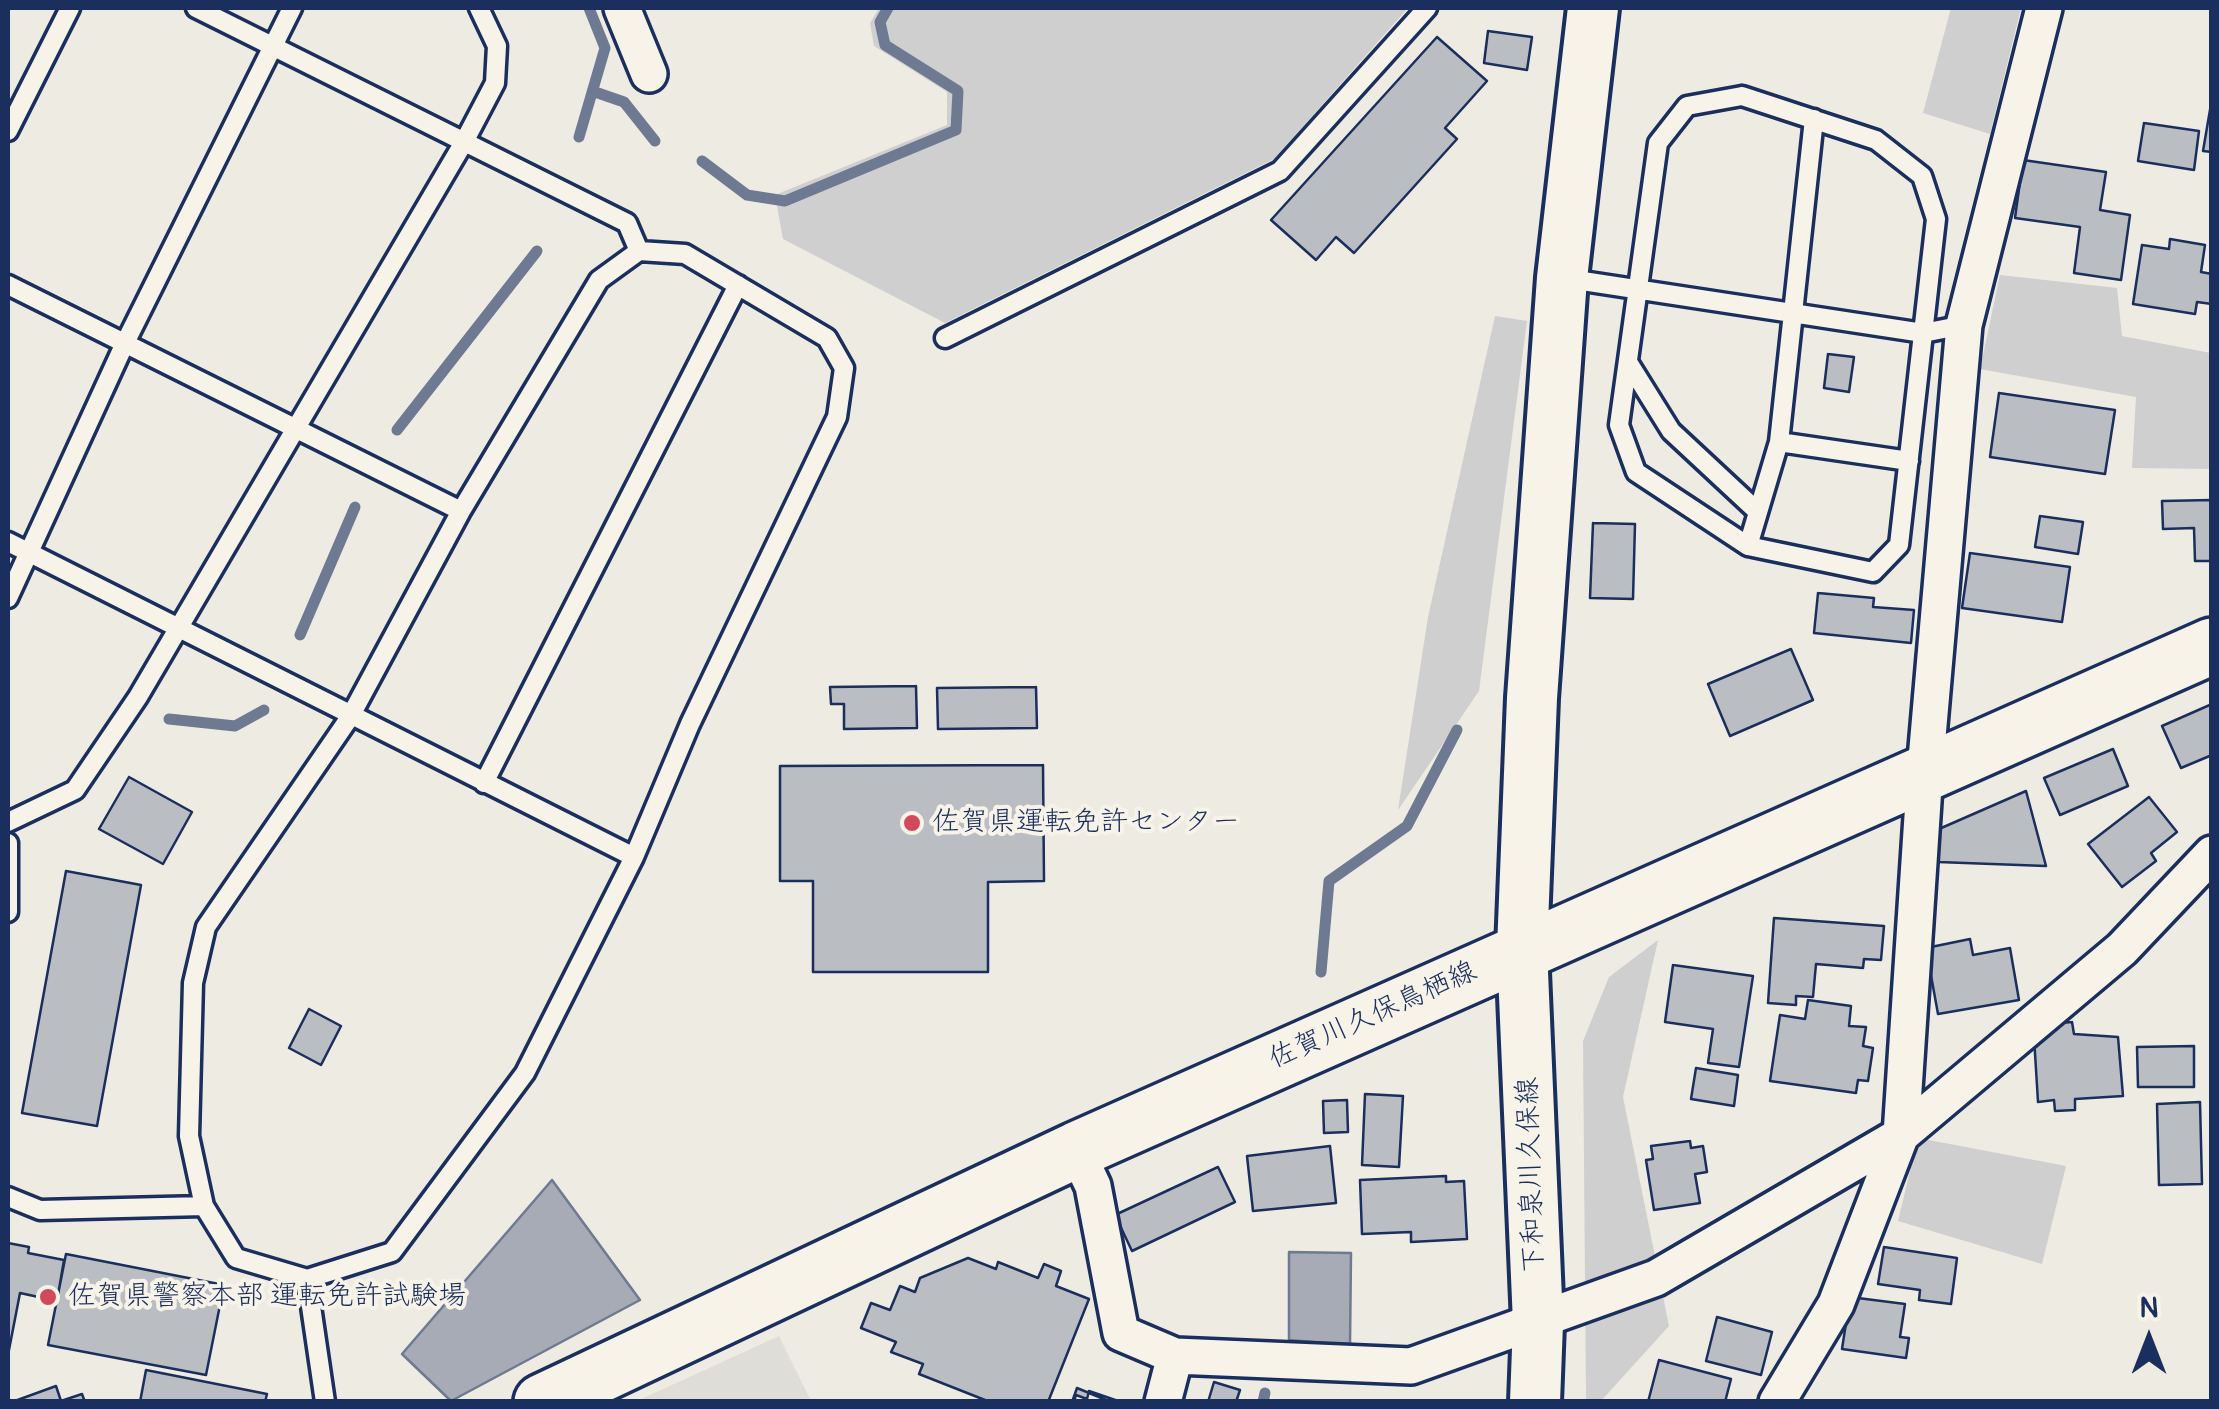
<!DOCTYPE html>
<html>
<head>
<meta charset="utf-8">
<style>
  body { margin:0 }
  #map { position:relative; width:2219px; height:1409px; overflow:hidden; background:#eeebe2; font-family:Pangolin,sans-serif }
  canvas { display:block }
  .frame { position:absolute; inset:0; border:10px solid #1b2f5e; pointer-events:none }
  .north { position:absolute; left:2099px; top:1289px; width:100px; height:100px; -webkit-text-stroke:8px #f7f3e8; paint-order:stroke; rotate:0deg; font-size:28px; font-weight:700; line-height:40px; text-align:center; color:#1b2f5e }
  .north::after { content:''; display:block; margin:auto; width:35px; height:45px; background:#1b2f5e; clip-path:polygon(50% 0,100% 100%,50% 72%,0 100%) }
</style>
</head>
<body>
<div id="map">
<canvas width="2219" height="1409"></canvas>
<div class="frame"></div>
<div class="north">N</div>
</div>
<script>
const context = document.querySelector('canvas').getContext('2d');
context.lineJoin = 'round';
function paint(path, color) { context.fillStyle = color; context.fill(path, 'evenodd'); }
const toPath = rows => new Path2D(rows.map(r => 'M' + r).join(''));
function trace(path, color, width, dash) { context.strokeStyle = color; context.lineWidth = width; context.lineCap = dash ? 'butt' : 'round'; context.setLineDash(dash || []); context.stroke(path); }
function drawText(font, color, halo, rows, align = 'center') {
  context.font = font + ' Pangolin,"Klee One",sans-serif'; context.lineWidth = 8; context.setLineDash([]); context.textBaseline = 'middle'; context.strokeStyle = halo; context.fillStyle = color; for (const [text, x, y, turn = 0] of rows) {
    context.save(); context.translate(x, y); context.rotate((+turn || 0) * Math.PI / 180); context.textAlign = isNaN(turn) ? turn : align; if (halo) context.strokeText(text, 0, 0); context.fillText(text, 0, 0); context.restore();
  }
}
const built = toPath([
  [779,1336,811,1401,637,1401]
]);
const green = toPath([
  [879,8,1408,8,1274,159,945,323,783,239,775,195,947,125,947,92,874,46,870,23],
  [1951,8,2021,8,1990,134,1923,113],
  [2000,275,2117,288,2122,336,2211,353,2211,469,2132,468,2136,397,1980,369],
  [1495,316,1527,321,1479,691,1398,810,1428,617],
  [1658,940,1623,1097,1669,1326,1600,1402,1586,1401,1583,1041,1609,977],
  [1918,1138,2066,1166,2042,1264,1898,1221]
]);
const water = toPath([
  [552,1180,640,1300,451,1401,402,1354,552,1180],
  [1289,1252,1351,1253,1350,1345,1289,1340,1289,1252]
]);
const stream = toPath([
  [595,92,624,102,655,141],
  [579,137,605,48,589,8],
  [702,161,747,195,785,201,956,130,958,91,885,45,880,22,888,8],
  [397,430,537,251],
  [300,635,355,507],
  [169,719,235,726,264,710],
  [1321,972,1329,881,1407,826,1457,730],
  [1263,1402,1265,1393]
]);
const building = toPath([
  [1488,31,1532,37,1527,70,1484,63,1488,31],
  [1437,37,1487,81,1445,128,1457,139,1354,253,1336,237,1316,260,1271,220,1437,37],
  [2211,104,2212,104,2212,152,2203,151,2211,104],
  [2144,123,2199,131,2194,170,2138,161,2144,123],
  [2023,160,2106,172,2100,210,2130,215,2121,280,2074,273,2080,227,2015,218,2023,160],
  [2170,239,2205,245,2201,272,2212,274,2212,304,2197,302,2195,314,2133,304,2142,245,2169,249,2170,239],
  [1828,354,1854,357,1849,392,1824,388,1828,354],
  [1999,393,2115,410,2105,474,1990,457,1999,393],
  [2212,500,2212,561,2195,561,2194,528,2163,529,2162,501,2212,500],
  [2040,516,2083,522,2078,554,2035,547,2040,516],
  [1593,523,1635,524,1633,599,1590,598,1593,523],
  [1970,553,2070,567,2062,622,1962,608,1970,553],
  [1818,593,1874,598,1873,607,1914,610,1911,643,1814,633,1818,593],
  [1791,649,1813,700,1730,736,1708,684,1791,649],
  [916,686,917,728,844,729,844,704,831,704,830,687,916,686],
  [1036,687,1037,728,938,729,937,688,1036,687],
  [2212,704,2212,755,2181,768,2162,726,2212,704],
  [2113,749,2128,786,2060,815,2044,778,2113,749],
  [1043,765,1044,881,988,882,988,972,813,972,813,881,780,881,780,766,1043,765],
  [129,777,192,812,163,864,99,829,129,777],
  [2026,791,2046,866,1938,862,1939,829,2026,791],
  [2149,797,2177,832,2151,853,2156,861,2122,887,2088,844,2149,797],
  [66,871,141,885,97,1126,22,1113,66,871],
  [1774,918,1884,926,1881,960,1864,959,1863,968,1816,964,1813,997,1796,996,1796,1005,1768,1003,1774,918],
  [1970,939,1973,955,2010,948,2019,1000,1938,1014,1926,948,1970,939],
  [1673,965,1753,976,1739,1067,1708,1063,1713,1029,1665,1022,1673,965],
  [1808,1000,1851,1006,1849,1026,1866,1027,1863,1046,1873,1048,1868,1081,1858,1080,1856,1093,1770,1081,1780,1015,1805,1019,1808,1000],
  [309,1009,341,1026,321,1065,289,1048,309,1009],
  [2072,1022,2074,1034,2118,1037,2123,1096,2075,1099,2075,1110,2055,1111,2054,1100,2038,1102,2034,1037,2049,1036,2048,1024,2072,1022],
  [2194,1046,2194,1087,2138,1087,2137,1047,2194,1046],
  [1696,1068,1738,1075,1734,1106,1691,1099,1696,1068],
  [1365,1094,1403,1096,1399,1167,1362,1165,1365,1094],
  [1347,1100,1348,1132,1324,1133,1323,1101,1347,1100],
  [2200,1102,2202,1184,2159,1185,2157,1104,2200,1102],
  [1690,1141,1691,1148,1703,1146,1707,1172,1695,1174,1700,1203,1654,1210,1646,1160,1653,1159,1651,1146,1690,1141],
  [1330,1146,1336,1203,1253,1211,1247,1156,1330,1146],
  [1218,1167,1235,1202,1132,1251,1115,1215,1218,1167],
  [1446,1176,1446,1182,1464,1181,1467,1239,1411,1242,1411,1232,1362,1234,1360,1180,1446,1176],
  [8,1243,29,1247,28,1253,64,1260,57,1301,20,1293,8,1355,8,1243],
  [1884,1247,1957,1258,1951,1304,1919,1300,1920,1290,1878,1284,1884,1247],
  [66,1254,224,1285,206,1375,48,1345,66,1254],
  [968,1258,996,1269,998,1262,1038,1278,1044,1264,1061,1271,1056,1286,1089,1299,1048,1402,990,1402,919,1374,923,1364,891,1352,896,1342,861,1328,871,1303,890,1310,900,1286,915,1292,920,1278,968,1258],
  [1850,1297,1905,1304,1900,1337,1909,1338,1906,1358,1842,1349,1850,1297],
  [1717,1317,1772,1332,1761,1375,1706,1361,1717,1317],
  [1659,1360,1731,1379,1725,1402,1648,1402,1659,1360],
  [146,1370,267,1394,265,1402,140,1402,146,1370],
  [1214,1382,1240,1390,1236,1402,1208,1402,1214,1382],
  [56,1386,61,1401,82,1394,85,1402,12,1402,56,1386],
  [1077,1388,1111,1402,1072,1402,1077,1388],
  [1089,1391,1121,1402,1074,1402,1076,1395,1087,1399,1089,1391]
]);
const lane = toPath([
  [196,8,627,223,639,251],
  [1742,96,1876,140,1922,176,1936,219,1899,545,1873,572,1748,546,1636,472,1619,425,1658,143,1687,106,1742,96],
  [8,131,70,8],
  [1563,278,1923,333,1964,325],
  [8,285,461,511],
  [945,338,1280,171,1427,8],
  [1628,362,1671,431,1758,512],
  [1779,442,1909,461],
  [8,542,634,857],
  [1748,546,1779,442,1814,119],
  [8,598,125,343,292,8],
  [484,783,738,285],
  [8,822,75,790,138,697,464,142,495,83,497,46,479,8],
  [8,843,8,912],
  [8,1197,40,1210,204,1206],
  [307,1279,392,1252,525,1073,634,857,690,724,837,417,844,368,827,338,685,254,639,251,599,280,461,511,350,717,206,927,193,983,189,1136,204,1206,236,1258,307,1279,325,1402]
]);
const street = toPath([
  [622,8,649,74],
  [1076,1150,1093,1186,1121,1333,1175,1356],
  [1163,1402,1175,1356,1411,1366,1656,1278,1901,1135,2122,949,2212,854],
  [1777,1402,1836,1304,1901,1135,1925,771,1964,325,2044,8]
]);
const secondary = toPath([
  [1535,1402,1538,1323,1522,949,1532,698,1562,278,1593,8]
]);
const primary = toPath([
  [542,1402,1076,1150,2212,646]
]);
const markers = [
  [912,823,10,"#d1495b"],
  [48,1297,10,"#d1495b"]
];
const poiNames = [
  ["佐賀県運転免許センター",932,823],
  ["佐賀県警察本部 運転免許試験場",68,1297]
];
const streetNames = [
  ["佐賀川久保鳥栖線",1373,1016,-24],
  ["下和泉川久保線",1532,1175,-92]
];
paint(built, '#deddd8');
paint(green, '#cfcfcf');
paint(water, '#a6abb5');
trace(water, '#6e7992', 2.5);
trace(stream, '#6e7992', 11);
paint(building, '#babdc2');
trace(building, '#1b2f5e', 2.5);
trace(lane, '#1b2f5e', 25);
trace(street, '#1b2f5e', 42);
trace(secondary, '#1b2f5e', 58);
trace(primary, '#1b2f5e', 62);
trace(lane, '#f7f3e8', 18);
trace(street, '#f7f3e8', 35);
trace(secondary, '#f7f3e8', 50);
trace(primary, '#f7f3e8', 55);
for (const [x, y, r, color] of markers) { const dot = new Path2D(); dot.arc(x, y, r, 0, 2 * Math.PI); context.fillStyle = color; context.fill(dot); trace(dot, '#f7f3e8', 4); }
drawText('28px', '#1b2f5e', '#f7f3e8', poiNames, 'left');
drawText('28px', '#1b2f5e', '#f7f3e8', streetNames);
</script>
</body>
</html>
